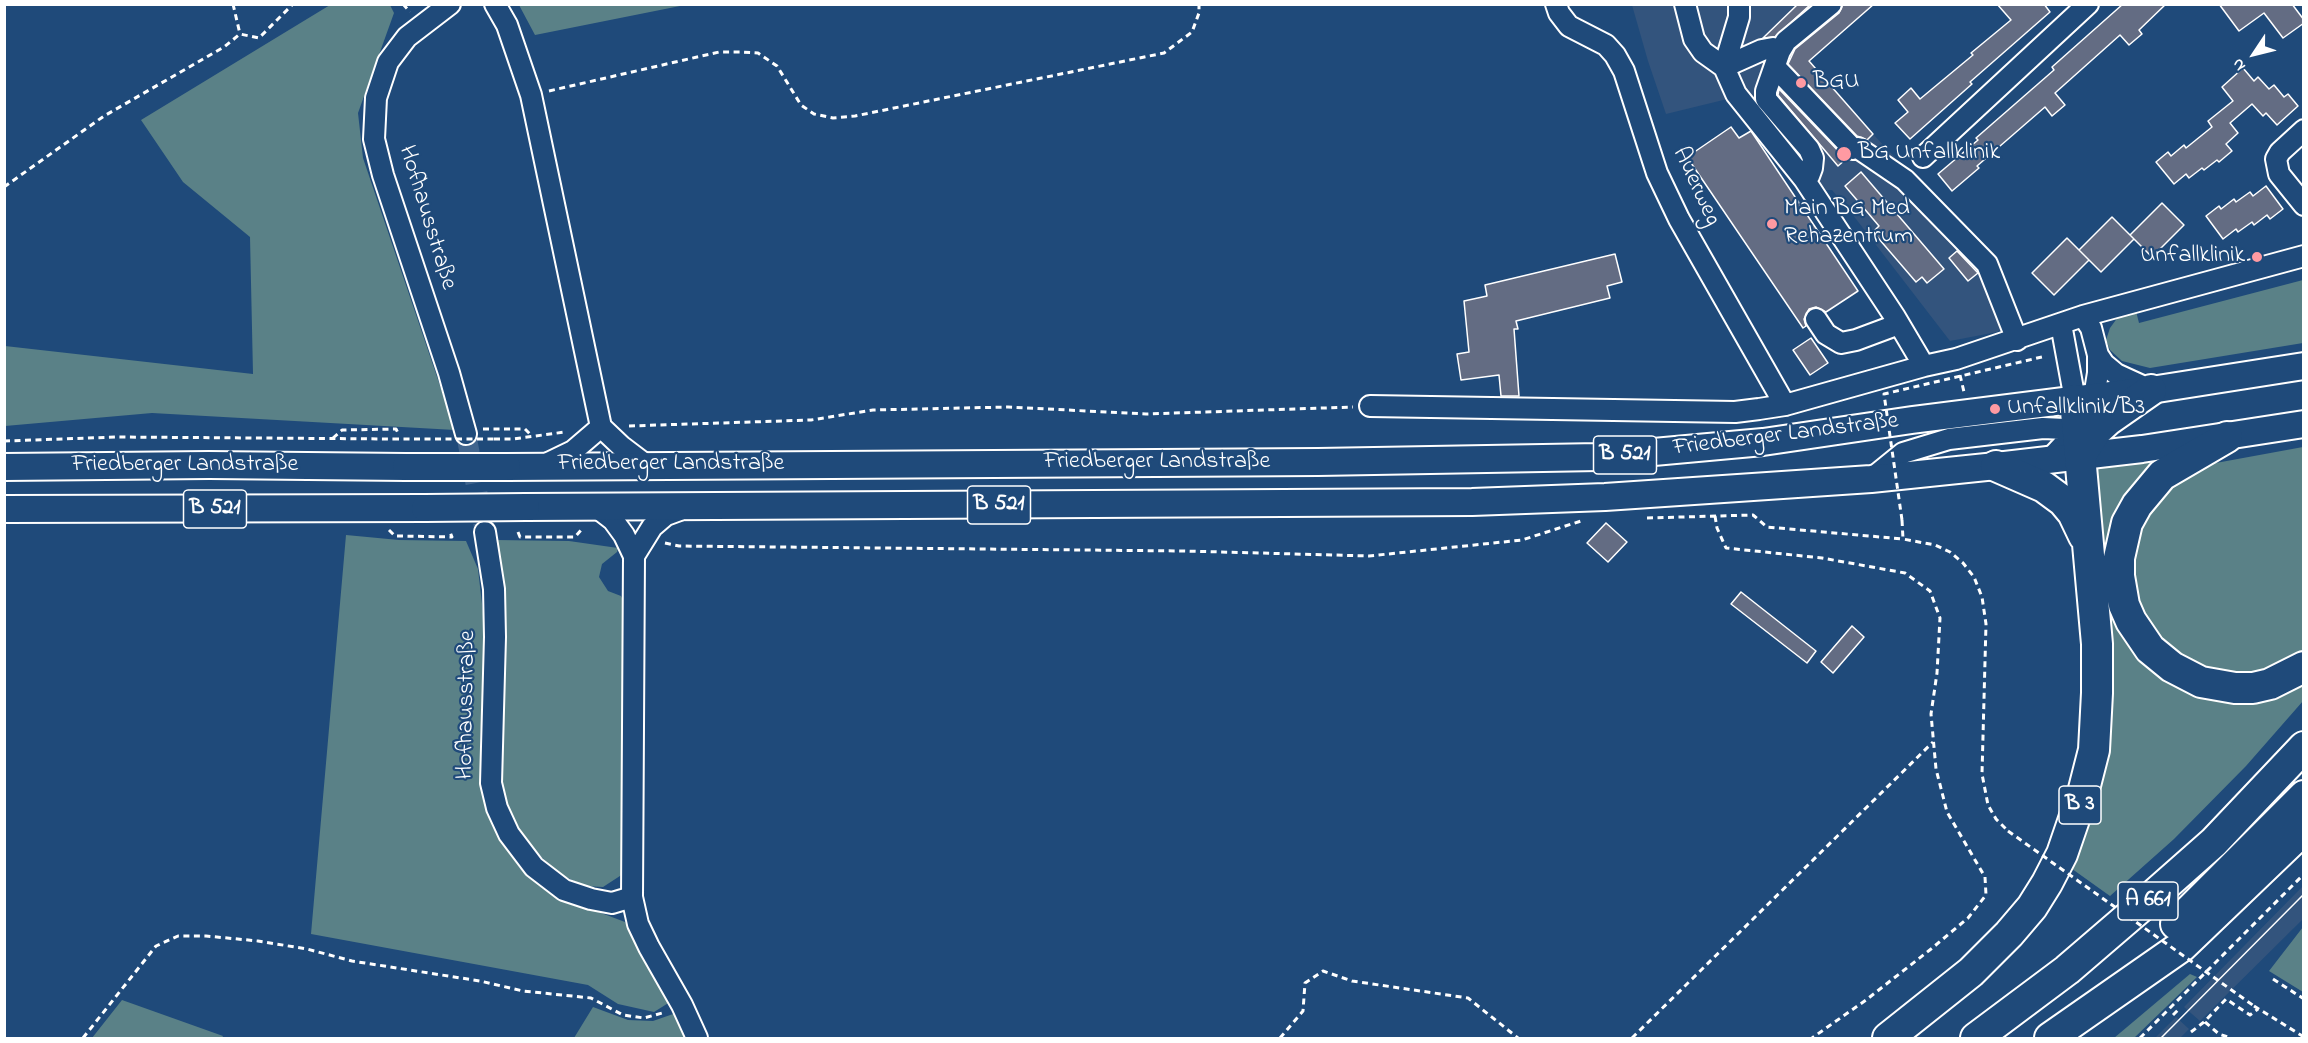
<!DOCTYPE html>
<html>
<head>
<meta charset="utf-8">
<style>
  body { margin:0 }
  #map { position:relative; width:2308px; height:1043px; overflow:hidden; background:#1f4a7a; font-family:"Indie Flower",sans-serif }
  canvas { display:block }
  .frame { position:absolute; inset:0; border:6px solid #fff; pointer-events:none }
  .north { position:absolute; left:2224px; top:24px; width:60px; height:60px; -webkit-text-stroke:4px #1f4a7a; paint-order:stroke; rotate:235deg; font-size:16px; font-weight:700; line-height:24px; text-align:center; color:#fff }
  .north::after { content:''; display:block; margin:auto; width:21px; height:27px; background:#fff; clip-path:polygon(50% 0,100% 100%,50% 72%,0 100%) }
</style>
</head>
<body>
<div id="map">
<canvas width="2308" height="1043"></canvas>
<div class="frame"></div>
<div class="north">N</div>
</div>
<script>
const context = document.querySelector('canvas').getContext('2d');
context.lineJoin = 'round';
function paint(path, color) { context.fillStyle = color; context.fill(path, 'evenodd'); }
const toPath = rows => new Path2D(rows.map(r => 'M' + r).join(''));
function trace(path, color, width, dash) { context.strokeStyle = color; context.lineWidth = width; context.lineCap = dash ? 'butt' : 'round'; context.setLineDash(dash || []); context.stroke(path); }
function drawText(font, color, halo, rows, align = 'center') {
  context.font = font + ' "Indie Flower",sans-serif'; context.lineWidth = 4.5; context.setLineDash([]); context.textBaseline = 'middle'; context.strokeStyle = halo; context.fillStyle = color; for (const [text, x, y, turn = 0] of rows) {
    context.save(); context.translate(x, y); context.rotate((+turn || 0) * Math.PI / 180); context.textAlign = isNaN(turn) ? turn : align; if (halo) context.strokeText(text, 0, 0); context.fillText(text, 0, 0); context.restore();
  }
}
const built = toPath([
  [1632,5,1874,5,1809,61,1873,134,1992,261,2010,323,1997,332,1950,341,1856,219,1832,190,1826,190,1748,94,1666,114,1648,61],
  [2303,886,2303,919,2200,1021,2184,1007],
  [2176,1017,2189,1029,2180,1038,2155,1038]
]);
const green = toPath([
  [330,5,390,5,394,13,358,113,363,158,455,430,152,413,5,426,5,346,253,374,250,237,183,182,141,120],
  [519,5,685,5,535,35],
  [2303,280,2303,343,2150,368,2122,361,2110,350,2106,340,2110,328,2118,317,2136,311,2139,323],
  [2303,447,2303,659,2237,680,2167,655,2127,590,2133,529,2148,500,2194,467],
  [2188,453,2151,478,2111,579,2167,676,2303,676,2303,701,2246,766,2174,839,2110,896,2068,866,2090,810,2092,467],
  [346,535,399,540,466,541,478,569,485,630,480,750,482,789,497,834,520,868,559,897,625,922,670,1002,654,1012,618,1004,588,985,311,934],
  [496,540,569,541,618,548,617,552,602,564,599,577,608,591,621,596,624,602,623,874,603,887,584,886,558,873,531,847,505,811,499,770,504,665],
  [2303,927,2303,992,2269,971],
  [2190,974,2197,977,2134,1038,2114,1038],
  [122,1000,223,1036,222,1038,92,1038],
  [593,1007,628,1020,653,1021,676,1013,688,1038,574,1038]
]);
const building = toPath([
  [1798,4,1811,4,1775,37,1763,38,1798,4],
  [1843,4,1874,4,1809,61,1873,134,1867,140,1857,136,1788,64,1795,49,1839,13,1843,4],
  [1997,4,2044,4,2050,12,1970,82,1972,84,1910,139,1895,123,1908,112,1898,100,1911,88,1920,99,1973,55,1971,53,2011,20,1997,4],
  [2123,4,2166,4,2139,30,2142,34,2129,45,2120,35,2055,93,2065,105,2052,116,2045,107,1977,166,1979,168,1952,191,1938,174,1978,140,1976,138,2054,70,2052,67,2123,4],
  [2219,4,2292,4,2304,20,2304,23,2283,38,2264,13,2239,31,2219,4],
  [2243,68,2254,81,2258,77,2269,89,2274,85,2284,97,2288,94,2298,106,2277,125,2266,113,2263,116,2252,104,2230,123,2238,133,2226,144,2232,151,2219,162,2217,160,2204,170,2202,168,2189,178,2186,174,2174,184,2156,162,2168,152,2171,156,2184,145,2186,148,2212,127,2208,121,2233,101,2222,87,2243,68],
  [1779,89,1846,159,1838,166,1778,95,1779,89],
  [1731,127,1739,138,1751,131,1858,291,1826,312,1816,307,1809,309,1804,319,1806,326,1803,328,1687,157,1731,127],
  [1861,172,1944,269,1927,283,1922,277,1916,282,1873,232,1879,226,1845,186,1861,172],
  [2266,186,2283,209,2270,219,2267,215,2254,225,2252,222,2238,232,2236,229,2223,239,2206,216,2219,206,2221,209,2234,199,2236,202,2250,192,2253,196,2266,186],
  [2162,203,2184,225,2152,257,2130,235,2162,203],
  [2112,217,2134,239,2101,272,2079,250,2112,217],
  [2067,238,2089,260,2054,295,2032,273,2067,238],
  [1957,251,1978,273,1968,281,1949,258,1957,251],
  [1615,254,1622,282,1607,286,1610,298,1516,321,1518,329,1514,329,1519,396,1501,396,1499,375,1461,380,1457,354,1469,352,1464,301,1487,296,1485,285,1615,254],
  [1811,338,1828,363,1810,375,1793,350,1811,338],
  [1606,523,1627,542,1608,562,1587,543,1606,523],
  [1741,592,1816,651,1807,663,1731,604,1741,592],
  [1852,626,1864,637,1833,673,1821,662,1852,626]
]);
const minorTunnel = toPath([
  [466,434,485,532]
]);
const path = toPath([
  [233,4,240,34],
  [403,4,410,12],
  [549,91,719,52,741,52,758,53,777,66,801,105,814,114,833,118,855,116,1164,53,1192,32,1199,13,1199,4],
  [4,187,104,116,224,47,240,34,259,38,293,4],
  [1960,375,1964,392],
  [629,426,811,420,873,410,1008,407,1146,414,1353,407],
  [483,429,525,429,532,436],
  [333,438,342,430,396,429,399,435],
  [494,439,513,439,565,432],
  [4,441,118,437,393,439],
  [1715,516,1717,528,1726,548,1822,558,1905,573,1930,591,1940,618,1937,673,1931,714,1936,769,1947,812,1985,877,1986,895,1968,918,1931,949,1866,1000,1812,1038],
  [1647,518,1753,515,1767,527,1903,539],
  [1902,520,1903,539,1935,545,1950,552,1963,563,1974,577,1982,597,1986,624,1982,774,1988,805,1996,819,2008,831],
  [389,530,395,536,401,536,452,537,450,532],
  [518,532,520,537,575,537,582,529],
  [665,543,679,546,1185,551,1369,556,1522,540,1581,521],
  [2273,979,2304,999],
  [2254,1006,2304,1037],
  [2173,1015,2178,1010],
  [2205,1022,2219,1034,2231,1038],
  [2191,1032,2204,1022,2226,999,2250,1015,2258,1009],
  [83,1038,156,946,178,936,206,936,258,941,307,949,352,961,480,981,523,991,591,998,623,1015,644,1018,666,1012],
  [1280,1038,1303,1011,1305,983,1323,971,1352,981,1468,998,1518,1038],
  [1632,1038,1933,742],
  [2140,1038,2304,874]
]);
const minor = toPath([
  [450,4,407,37,388,62,376,98,374,139,383,175,449,373,466,434],
  [495,4,507,25,531,95,601,427,621,446,646,465],
  [1556,4,1559,13,1569,26,1606,45,1615,55,1624,71,1657,173,1679,219,1785,405],
  [1685,4,1694,39,1703,52,1724,67,1736,94,1804,179,1895,317,1924,366],
  [1780,51,1786,41,1831,4],
  [1724,67,1762,50,1773,48,1780,51,1766,91,1766,99,1809,149,1813,158,1812,168,1809,176,1804,179],
  [1724,67,1739,17,1739,4],
  [1775,67,1853,149],
  [2304,130,2280,152,2276,159,2279,174,2304,205],
  [1858,148,1905,180,1987,264,2017,340],
  [1923,157,2088,4],
  [1816,319,1826,334,1841,343,1856,340,1899,324],
  [2061,324,2075,400,2079,409],
  [2098,355,2104,364,2116,374,2151,390],
  [1370,406,1735,412,1759,409,1785,405,1924,366,1956,359,2083,316,2304,256],
  [2049,460,2077,430,2094,397,2098,373,2098,355,2091,328,2083,316],
  [544,465,573,451,601,427],
  [1871,479,1903,453,1949,439,2043,428,2087,430],
  [595,506,613,520,624,535,634,556,632,897,638,924,649,947,682,1005,697,1038],
  [485,532,494,589,495,637,491,783,497,808,509,834,534,867,564,890,591,899,612,903,632,897],
  [634,556,652,527,666,515,685,508]
]);
const major = toPath([
  [4,467,209,465,406,467],
  [507,467,1318,462,1599,457,1763,442,1912,420,2151,390,2304,366],
  [526,507,1472,502,1605,497,1871,479,1996,466,2142,449,2304,424],
  [4,509,425,508]
]);
const highway = toPath([
  [2227,437,2162,475,2137,505,2127,523,2119,558,2119,576,2124,605,2131,621,2150,649,2172,667,2201,682,2235,688,2253,688,2270,684,2304,667],
  [2080,457,2096,431,2108,420,2151,390],
  [1996,466,2044,487,2063,501,2073,513,2084,536],
  [2176,924,2304,796],
  [1888,1038,1971,972,2009,934,2032,907,2047,883,2062,854,2083,793,2094,750,2097,693,2097,644,2075,400],
  [1976,1038,2067,970,2145,903,2214,842,2304,747],
  [2050,1038,2182,946,2304,829]
]);
const tram = toPath([
  [2161,1038,2304,894]
]);
const pathBridge = toPath([
  [393,439,494,439],
  [1902,520,1884,394,2046,356],
  [2008,831,2254,1006]
]);
const majorBridge = toPath([
  [406,467,507,467],
  [425,508,526,507]
]);
const markers = [
  [1801,83,6,"#ff9aa2"],
  [1844,154,8,"#ff9aa2"],
  [1772,224,6,"#ff9aa2"],
  [2257,257,6,"#ff9aa2"],
  [1995,409,6,"#ff9aa2"]
];
const shields = [
  [1625,455,63],
  [999,505,63],
  [215,509,63],
  [2080,805,42],
  [2148,901,60]
];
const shieldNames = [
  ["B 521",1625,455],
  ["B 521",999,505],
  ["B 521",215,509],
  ["B 3",2080,805],
  ["A 661",2148,901]
];
const poiNames = [
  ["BGU",1813,83],
  ["BG Unfallklinik",1858,154],
  ["Main BG Med",1784,210],
  ["Rehazentrum",1784,238],
  ["Unfallklinik",2245,257,"right"],
  ["Unfallklinik/B3",2007,409]
];
const streetNames = [
  ["Auerweg",1695,187,65],
  ["Hofhausstraße",426,218,73],
  ["Friedberger Landstraße",1786,436,-7],
  ["Friedberger Landstraße",1157,463],
  ["Friedberger Landstraße",671,465],
  ["Friedberger Landstraße",185,466],
  ["Hofhausstraße",468,705,-89]
];
paint(built, '#33547d');
paint(green, '#5a8187');
paint(building, '#636c83');
trace(building, '#fff', 1.5);
trace(minorTunnel, '#41658e', 20, [20, 10]);
trace(minor, '#fff', 24);
trace(major, '#fff', 30);
trace(highway, '#fff', 34);
trace(path, '#fff', 3, [6, 4.5]);
trace(minor, '#1f4a7a', 20);
trace(major, '#1f4a7a', 26);
trace(highway, '#1f4a7a', 30);
trace(tram, '#fff', 1.5);
trace(majorBridge, '#fff', 30, []);
trace(pathBridge, '#fff', 3, [6, 4.5]);
trace(majorBridge, '#1f4a7a', 26);
for (const [x, y, r, color] of markers) { const dot = new Path2D(); dot.arc(x, y, r, 0, 2 * Math.PI); context.fillStyle = color; context.fill(dot); trace(dot, '#1f4a7a', 2); }
for (const [x, y, w] of shields) { const box = new Path2D(); box.roundRect(x - w / 2, y - 19, w, 38, 4.5); context.fillStyle = '#1f4a7a'; context.fill(box); trace(box, '#fff', 1.5); }
drawText('bold 22px', '#fff', null, shieldNames);
drawText('24px', '#fff', '#1f4a7a', poiNames, 'left');
drawText('24px', '#fff', '#1f4a7a', streetNames);
</script>
</body>
</html>
